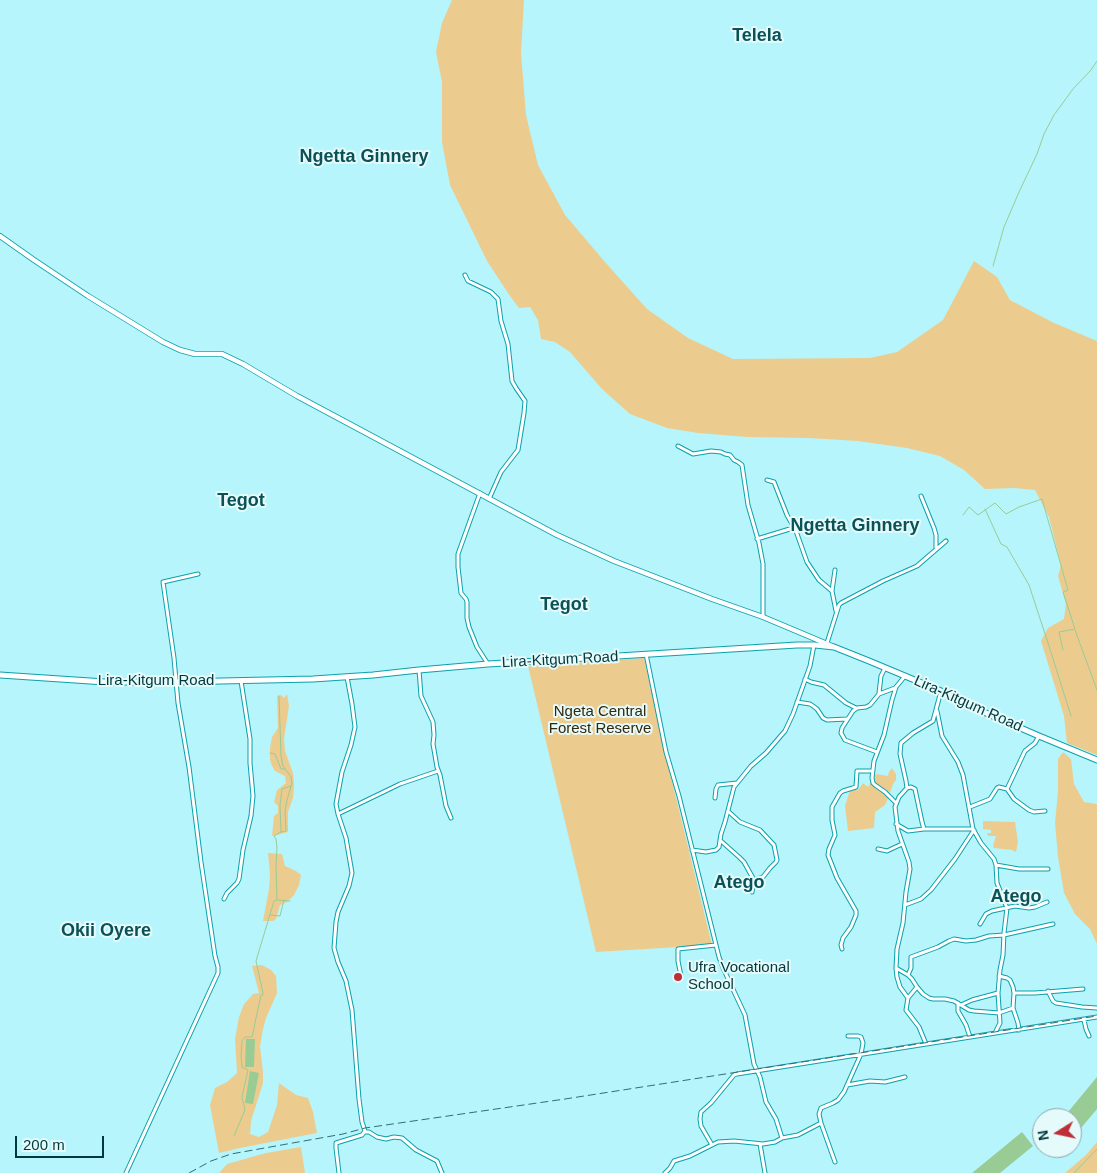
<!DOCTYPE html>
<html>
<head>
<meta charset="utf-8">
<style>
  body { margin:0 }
  #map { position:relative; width:1097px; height:1173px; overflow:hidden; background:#b5f5fb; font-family:Helvetica,sans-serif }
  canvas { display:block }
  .north { position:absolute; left:1032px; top:1108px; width:50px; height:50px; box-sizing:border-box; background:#e5fafb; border:1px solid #89acaf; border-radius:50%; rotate:260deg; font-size:14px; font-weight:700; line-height:20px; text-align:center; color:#00383c }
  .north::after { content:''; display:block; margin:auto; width:18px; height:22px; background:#be2e37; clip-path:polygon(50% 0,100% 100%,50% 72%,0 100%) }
  .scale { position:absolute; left:15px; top:1136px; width:89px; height:22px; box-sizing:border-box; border:2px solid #00383c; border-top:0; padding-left:6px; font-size:15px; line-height:18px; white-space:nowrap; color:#00383c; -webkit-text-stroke:4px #e5fafb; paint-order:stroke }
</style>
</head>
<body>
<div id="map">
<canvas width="1097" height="1173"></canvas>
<div class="north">N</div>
<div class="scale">200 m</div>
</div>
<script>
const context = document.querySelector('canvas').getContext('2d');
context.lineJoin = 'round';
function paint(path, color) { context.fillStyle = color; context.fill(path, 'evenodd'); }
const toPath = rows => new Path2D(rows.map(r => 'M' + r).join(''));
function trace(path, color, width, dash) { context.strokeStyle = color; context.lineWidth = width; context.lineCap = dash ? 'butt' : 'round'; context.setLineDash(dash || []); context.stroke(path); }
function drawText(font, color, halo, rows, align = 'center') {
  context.font = font + ' Helvetica,sans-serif'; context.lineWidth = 4; context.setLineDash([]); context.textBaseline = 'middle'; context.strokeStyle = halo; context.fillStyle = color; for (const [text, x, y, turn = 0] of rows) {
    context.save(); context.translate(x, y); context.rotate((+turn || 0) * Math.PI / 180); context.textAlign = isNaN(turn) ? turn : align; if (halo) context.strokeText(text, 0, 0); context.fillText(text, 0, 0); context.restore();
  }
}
const green = toPath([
  [452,0,524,0,521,53,526,115,538,165,565,215,605,262,647,309,688,338,733,359,870,358,897,352,943,320,974,261,997,277,1010,300,1054,323,1097,341,1097,755,1067,743,1064,716,1041,641,1048,628,1064,619,1066,604,1058,576,1061,565,1049,517,1035,490,1014,488,985,489,964,470,940,456,907,448,858,441,809,438,747,437,698,433,667,428,630,414,602,389,570,352,555,342,541,339,538,320,530,307,519,308,510,296,487,261,450,185,442,142,442,82,436,52,442,23],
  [644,658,670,773,712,945,596,952,528,666],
  [287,694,289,706,284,739,285,751,293,773,294,785,293,798,288,812,288,832,272,836,274,816,278,813,278,806,274,802,277,790,286,783,285,776,275,771,272,766,270,760,270,748,272,737,278,728,277,696,281,695,284,698],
  [1063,752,1071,759,1074,784,1084,802,1097,804,1097,944,1090,929,1075,914,1064,893,1058,857,1055,823,1058,791,1058,759],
  [892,768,896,774,896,780,893,784,890,793,883,788,883,791,889,796,885,805,875,812,874,828,848,831,845,806,850,790,858,790,863,783,868,787,876,774,888,776,889,772],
  [983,821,1015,822,1018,842,1016,852,1012,850,994,848,993,845,996,836,988,836,987,833,991,833,991,830,983,829],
  [268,853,282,854,285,866,296,871,301,875,299,885,294,895,287,902,280,905,276,919,273,921,263,921,269,889,270,874],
  [262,965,271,970,276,976,277,993,266,1018,263,1029,260,1046,263,1072,263,1083,251,1121,250,1134,259,1137,268,1132,277,1105,279,1083,296,1095,308,1098,313,1112,317,1133,240,1148,219,1153,210,1105,215,1088,227,1082,237,1073,235,1039,239,1017,244,1004,253,994,259,993,252,966],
  [1097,1142,1097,1173,1065,1173,1086,1155],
  [301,1147,305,1173,219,1173,227,1164,266,1153]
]);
const water = toPath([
  [246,1039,255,1039,254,1067,245,1067],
  [250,1071,259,1073,253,1104,245,1103],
  [1097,1077,1097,1109,1081,1128,1076,1126,1072,1122,1072,1118,1069,1118,1067,1116,1068,1112],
  [1022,1132,1033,1146,1000,1173,972,1173]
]);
const stream = toPath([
  [993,266,1004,227,1019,192,1037,154,1044,134,1054,115,1073,89,1091,70,1097,61],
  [985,509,1001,544,1007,547,1029,585,1049,646,1071,716],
  [963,515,969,507,978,515,995,503,1006,514,1019,507,1042,499,1068,590,1063,592,1075,629,1059,632,1063,650],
  [1075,630,1097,690],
  [279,696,281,756,283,766,291,777,292,783,287,800,285,811,286,831,281,832],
  [270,753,275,754,281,769,285,769],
  [278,900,290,901],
  [270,915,280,916,284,900],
  [234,1136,245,1110,242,1097,248,1070,242,1067,241,1056,242,1041,245,1037,252,1037,261,995,263,995,263,993,256,961,274,901,277,900,276,865,277,848,276,839,274,836,281,832,280,805,282,789,291,786],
  [1074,1173,1097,1149]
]);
const minor = toPath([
  [465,275,468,281,491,292,498,299,501,321,508,344,512,381,516,388,525,401,524,413,518,450,501,472,489,499],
  [678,446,693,454,711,451,721,452,725,454,730,455,734,460,738,462,742,465,748,505,759,543,763,564,763,617],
  [767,480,774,482,787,515,796,531,807,562,819,580,832,591],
  [480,493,458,554,458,567,461,593,466,599,467,602,467,618,469,627,477,647,488,664],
  [921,496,934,528,936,535,936,548],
  [757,539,793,528],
  [835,570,832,591,836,611],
  [827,643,839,605,841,603,883,581,917,566,946,541],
  [646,654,666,752,679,796,719,957,724,970,745,1015,754,1064,760,1077,766,1102,776,1119,782,1138,775,1142,763,1144,734,1141,718,1142,690,1156,674,1161,670,1168,665,1173],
  [419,670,421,696,433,722,434,735,433,744,437,767,440,775,446,806,451,818],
  [805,679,811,682,824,685,846,703,856,708],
  [879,693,881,676,885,668],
  [797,702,810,704,813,706,817,709,823,718,827,720,847,719],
  [937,711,942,736,958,762,963,775,973,829,981,843,994,859,996,865,997,883,1007,908,1004,933,1003,955,1000,970,998,993,972,1000,961,1005],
  [877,752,845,740,841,733,842,728,853,711,857,708,866,707,870,705,879,694,895,688],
  [907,788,911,787,915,789,922,822,924,829,973,829],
  [1007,789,1025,751,1035,743,1039,736],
  [715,798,716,789,718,785,737,783],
  [896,803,885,792,875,785,873,783,872,778,874,761,884,735,892,700,896,687,905,676],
  [970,807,990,799,997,788,999,787,1007,789,1014,799,1029,810,1034,812,1045,811],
  [729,812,740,822,760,830,774,845,777,860,776,862,770,868,763,877,754,880],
  [338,814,400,784,438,771],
  [896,824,908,831,924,829],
  [721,841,739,857,744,862,754,880,752,892],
  [878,849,887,851,902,844],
  [692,850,706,852,716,850,719,847,721,834,725,822,734,787,751,766,766,753,785,731,793,714,810,666,814,645],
  [996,865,1019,869,1048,869],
  [224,899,227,893,237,883,239,879,243,850,251,816,253,796,250,763,250,739,241,681],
  [905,905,921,899,931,890,955,859,974,830],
  [980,924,986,914,992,911,1015,906,1029,908,1035,907,1047,902],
  [842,949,841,945,843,938,851,927,856,915,856,911,837,878,828,855,829,849,835,835,832,820,832,807,840,793,843,791,856,787,857,771,873,771],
  [896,968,908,975,912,979,917,987,923,994,929,998,933,999,945,999,954,1001,969,1010,974,1011,999,1013,1013,1008],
  [908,975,911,968,911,957,938,947,949,941,954,939,966,941,976,940,989,936,1004,935,1053,924],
  [681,976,678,961,678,949,716,945],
  [999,976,1007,978,1010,980,1013,987,1014,993,1013,1008,1018,1023,1019,1030],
  [1048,991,1053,1001,1056,1003,1082,1007,1097,1008],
  [1014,993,1035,993,1083,989],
  [908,998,917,987],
  [958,1003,958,1011,966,1025,970,1037],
  [1084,1020,1086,1029,1089,1036],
  [995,1033,1000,1023,998,993],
  [926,1044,919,1027,906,1010,908,998,900,987,897,977,896,968,897,949,903,923,906,892,910,869,909,862,898,831,895,807,899,797,907,788,906,781,900,754,901,743,913,733,933,721,941,691],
  [847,1085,870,1081,885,1082,905,1077],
  [365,1132,369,1132,377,1137,386,1139,394,1137,402,1138,416,1150,437,1161,442,1173],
  [782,1138,798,1135,821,1123],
  [760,1144,765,1173],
  [712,1145,701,1126,700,1119,701,1112,711,1103,734,1075,737,1074,1097,1017],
  [835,1162,821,1123,819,1114,821,1108,833,1103,838,1100,844,1092,861,1054,863,1043,861,1037,858,1036,848,1036],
  [126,1173,218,973,218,967,215,956,201,862,189,767,178,703,174,658,163,582,198,574],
  [339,1173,336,1148,336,1143,362,1135,365,1131,362,1122,359,1099,352,1010,346,981,338,962,334,948,336,922,338,912,349,886,352,873,346,838,338,814,336,804,342,772,351,745,355,727,352,704,347,677]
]);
const secondary = toPath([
  [0,236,34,260,88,296,163,342,180,350,195,354,222,354,243,364,297,396,557,535,614,561,712,599,763,617,832,646]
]);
const primary = toPath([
  [0,675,105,682,176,682,313,679,373,675,419,670,488,664,797,645,815,645,834,647,869,661,941,691,979,710,1039,736,1097,760]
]);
const rail = toPath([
  [189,1173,211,1161,231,1154,343,1134,365,1128,565,1099,1097,1016]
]);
const markers = [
  [678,977,5,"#be2e37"]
];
const streetNames = [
  ["Lira-Kitgum Road",560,660,-3],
  ["Lira-Kitgum Road",156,681],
  ["Lira-Kitgum Road",968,704,24]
];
const parkNames = [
  ["Ngeta Central",600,712],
  ["Forest Reserve",600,729]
];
const poiNames = [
  ["Ufra Vocational",688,968],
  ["School",688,985]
];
const quarterNames = [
  ["Telela",757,36],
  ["Ngetta Ginnery",364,157],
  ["Tegot",241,501],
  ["Ngetta Ginnery",855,526],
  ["Tegot",564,605],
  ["Atego",739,883],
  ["Atego",1016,897],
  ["Okii Oyere",106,931]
];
paint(green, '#eccc8e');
paint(water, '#99cb95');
trace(stream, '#99cb95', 1);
trace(minor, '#0ca0ab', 5);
trace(secondary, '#0ca0ab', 6);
trace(primary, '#0ca0ab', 7);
trace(minor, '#fff', 3);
trace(secondary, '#fff', 4.5);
trace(primary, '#fff', 5);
trace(rail, '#336d72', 1, [8, 4]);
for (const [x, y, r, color] of markers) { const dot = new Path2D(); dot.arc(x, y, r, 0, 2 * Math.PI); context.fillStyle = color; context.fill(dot); trace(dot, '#e5fafb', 2); }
drawText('15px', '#00383c', '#e5fafb', streetNames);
drawText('15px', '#352709', '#e5fafb', parkNames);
drawText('15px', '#00383c', '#e5fafb', poiNames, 'left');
drawText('bold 18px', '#0b5258', '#e5fafb', quarterNames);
</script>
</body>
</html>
